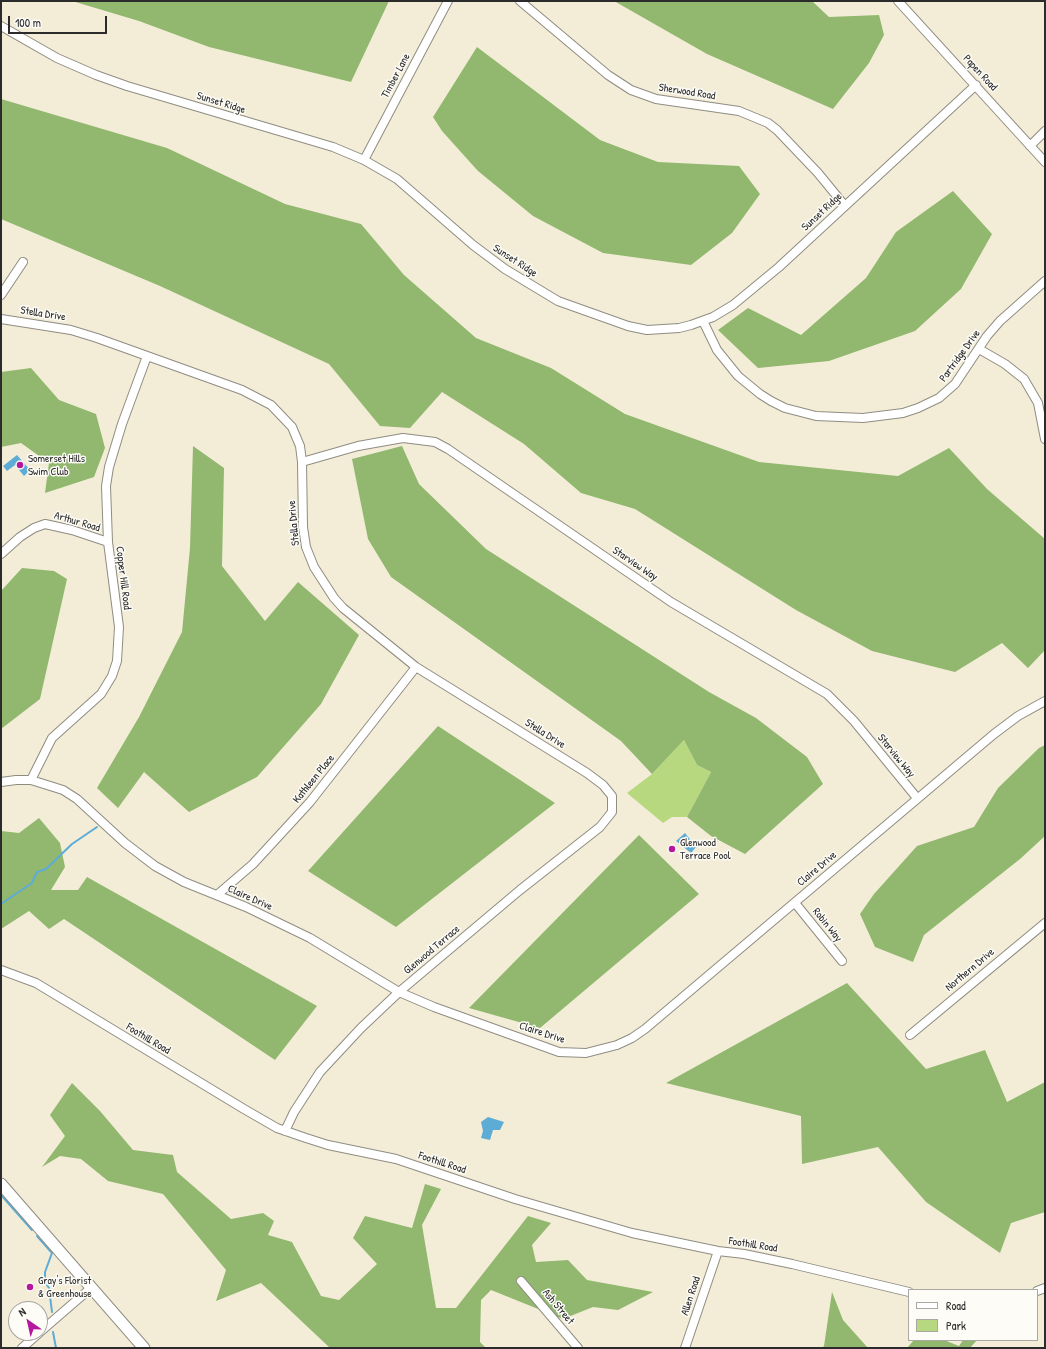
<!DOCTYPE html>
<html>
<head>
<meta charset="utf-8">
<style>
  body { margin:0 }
  #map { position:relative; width:1046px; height:1349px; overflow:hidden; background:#f3edd8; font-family:"Patrick Hand",sans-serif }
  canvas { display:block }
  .frame { position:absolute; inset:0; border:2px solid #2b2b2b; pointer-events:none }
  .legend { position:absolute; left:908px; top:1289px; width:130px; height:52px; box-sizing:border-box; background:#fdfcf7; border:1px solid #a9a8a5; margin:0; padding:5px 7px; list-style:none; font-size:12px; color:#2b2b2b }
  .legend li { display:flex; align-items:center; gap:8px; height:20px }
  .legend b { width:20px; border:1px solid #a9a8a5 }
  .north { position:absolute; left:8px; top:1301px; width:40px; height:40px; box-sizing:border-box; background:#fdfcf7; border:1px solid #a9a8a5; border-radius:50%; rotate:326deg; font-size:11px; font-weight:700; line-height:16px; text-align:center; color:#2b2b2b }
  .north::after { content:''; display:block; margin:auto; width:14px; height:18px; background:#b5179e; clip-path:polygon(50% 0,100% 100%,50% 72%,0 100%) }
  .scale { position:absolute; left:8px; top:16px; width:99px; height:18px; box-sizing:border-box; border:2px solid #2b2b2b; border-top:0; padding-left:5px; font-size:12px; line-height:14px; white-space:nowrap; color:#2b2b2b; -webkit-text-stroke:3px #fdfcf7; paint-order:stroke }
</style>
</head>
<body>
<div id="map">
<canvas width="1046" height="1349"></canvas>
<div class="frame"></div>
<ul class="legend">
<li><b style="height:5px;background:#fff"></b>Road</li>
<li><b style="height:11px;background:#b7d87f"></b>Park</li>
</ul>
<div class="north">N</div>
<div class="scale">100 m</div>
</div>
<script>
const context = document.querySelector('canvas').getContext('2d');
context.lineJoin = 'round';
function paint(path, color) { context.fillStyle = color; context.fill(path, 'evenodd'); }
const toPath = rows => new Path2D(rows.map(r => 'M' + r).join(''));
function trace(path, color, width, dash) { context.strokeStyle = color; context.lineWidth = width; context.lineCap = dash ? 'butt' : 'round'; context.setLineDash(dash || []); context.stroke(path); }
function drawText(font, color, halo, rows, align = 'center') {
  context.font = font + ' "Patrick Hand",sans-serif'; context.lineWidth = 3; context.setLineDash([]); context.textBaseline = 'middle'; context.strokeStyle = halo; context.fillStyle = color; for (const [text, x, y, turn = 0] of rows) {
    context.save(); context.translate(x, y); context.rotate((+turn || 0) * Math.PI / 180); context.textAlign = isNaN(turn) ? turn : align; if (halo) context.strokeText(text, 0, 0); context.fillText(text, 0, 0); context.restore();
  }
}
const green = toPath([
  [684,740,697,765,711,772,687,817,672,817,663,823,627,793,652,774]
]);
const forest = toPath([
  [72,1,389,1,351,82,209,47,139,21],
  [614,1,812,1,829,17,879,15,884,35,869,63,833,109,707,54],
  [477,47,600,140,658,162,739,166,760,194,732,233,691,265,603,253,533,216,478,171,442,131,433,117],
  [1,99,167,148,285,204,361,224,404,275,476,338,551,368,625,414,759,462,898,476,949,448,987,489,1045,539,1045,650,1028,668,1002,643,955,672,872,651,796,610,635,509,581,493,524,444,442,392,410,428,380,426,329,364,160,286,1,219],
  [953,191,992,234,961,289,915,331,829,361,758,368,718,330,748,308,801,335,866,278,896,232],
  [31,368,59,400,96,414,105,448,94,477,45,493,49,463,21,443,1,447,1,372],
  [193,446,224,468,222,566,265,621,298,582,359,635,321,704,257,777,189,812,144,772,118,808,97,788,139,717,182,632,190,548],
  [402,446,419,484,486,549,709,692,756,718,807,757,823,784,745,854,711,836,687,817,711,772,697,765,684,740,652,774,621,741,391,577,368,539,352,459],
  [22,568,54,571,67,579,40,699,1,729,1,591],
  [438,726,555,803,396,927,308,871],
  [1045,745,1045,836,1020,859,924,935,913,962,875,947,860,914,874,894,917,846,974,827,998,788,1039,748],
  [39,818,60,843,65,867,51,890,78,890,87,877,317,1006,275,1060,64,919,49,929,29,911,1,929,1,831,19,833],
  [639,835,699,894,540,1028,469,1008],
  [847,983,926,1069,985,1050,1007,1102,1045,1082,1045,1212,1011,1223,1000,1253,926,1202,878,1147,802,1164,801,1116,666,1083],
  [72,1083,100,1111,133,1150,173,1155,177,1172,231,1219,263,1213,274,1221,268,1235,292,1242,321,1296,339,1300,377,1264,353,1238,365,1216,412,1228,425,1184,441,1189,422,1225,436,1308,456,1308,528,1216,551,1223,532,1245,536,1262,568,1260,587,1280,653,1292,618,1310,593,1307,563,1319,491,1290,481,1300,480,1342,486,1348,330,1348,261,1283,216,1301,226,1270,163,1194,108,1181,81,1159,60,1156,42,1167,65,1136,50,1115],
  [832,1292,843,1320,868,1348,822,1348,824,1346],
  [914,1340,944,1340,959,1346,963,1340,977,1340,970,1348,907,1348]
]);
const water = toPath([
  [17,455,30,470,24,476,15,465,7,471,3,466],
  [685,833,696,847,691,853,676,841],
  [488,1117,504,1122,500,1130,493,1130,490,1140,481,1138,483,1131,481,1122]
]);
const stream = toPath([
  [1,904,32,883,37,872,46,869,72,844,97,827],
  [1,1195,32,1230],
  [37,1236,52,1253,45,1272,45,1282,49,1288,52,1312],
  [53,1332,56,1348]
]);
const minor = toPath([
  [520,1,608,75,631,90,656,99,739,111,768,123,777,130,818,173,845,206],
  [898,1,1045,162],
  [1,26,57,58,96,75,127,86,333,147,364,160,397,179,473,245,505,269,558,301,628,326,647,330,679,328,691,325,713,317,733,305,779,267,976,85],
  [1030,146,1045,131],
  [364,160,448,1],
  [1,295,23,262],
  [1,319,71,330,97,338,242,390,271,405,292,427,300,446,302,462,303,527,306,547,314,567,334,598,343,608,416,667,587,773,603,785,612,796,612,812,600,827,520,890,399,992,361,1028,320,1072,294,1112,285,1131],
  [703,321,717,350,738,376,760,394,771,401,785,408,816,416,863,418,903,413,918,408,939,398,955,384,987,336,1000,321,1045,281],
  [979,349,1005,364,1024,379,1038,403,1045,439],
  [302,462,358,446,403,438,435,442,448,449,671,602,827,694,854,721,917,798],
  [1,554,20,537,34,528,45,524,72,530,108,542],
  [31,780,52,738,101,694,112,676,117,661,119,627,108,542,106,486,109,467,122,424,147,356],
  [1,782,16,780,31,780,63,790,77,799,125,843,155,866,184,882,246,907,310,938,399,992,434,1007,559,1052,586,1053,617,1045,632,1038,645,1029,994,734,1018,716,1045,701],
  [217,895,253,864,310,802,416,667],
  [795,903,842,961],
  [1,970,36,983,244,1109,277,1128,306,1138,328,1145,396,1159,515,1199,632,1233,718,1251,744,1254,792,1264,909,1292],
  [910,1035,1045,923],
  [521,1281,578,1348],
  [1037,1291,1045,1288],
  [40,1332,92,1287],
  [22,1348,39,1333],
  [685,1348,718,1251]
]);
const highway = toPath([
  [1,1184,144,1348]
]);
const markers = [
  [20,465,4,"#b5179e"],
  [672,849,4,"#b5179e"],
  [30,1287,4,"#b5179e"]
];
const streetNames = [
  ["Papen Road",980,73,47],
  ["Timber Lane",396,76,-62],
  ["Sherwood Road",687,92,9],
  ["Sunset Ridge",221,103,17],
  ["Sunset Ridge",822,212,-43],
  ["Sunset Ridge",515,261,33],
  ["Stella Drive",43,314,9],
  ["Partridge Drive",960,356,-54],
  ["Arthur Road",77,522,16],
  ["Stella Drive",294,523,-95],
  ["Starview Way",635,564,34],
  ["Copper Hill Road",123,578,83],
  ["Stella Drive",545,734,32],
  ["Starview Way",896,756,51],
  ["Kathleen Place",314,779,-51],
  ["Claire Drive",817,869,-40],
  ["Claire Drive",250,898,24],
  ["Robin Way",827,925,51],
  ["Glenwood Terrace",432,950,-40],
  ["Northern Drive",970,970,-40],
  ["Claire Drive",542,1033,18],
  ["Foothill Road",148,1039,31],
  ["Foothill Road",442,1163,18],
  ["Foothill Road",753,1245,9],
  ["Allen Road",691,1296,-72],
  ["Ash Street",558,1307,50]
];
const poiNames = [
  ["Somerset Hills",28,459],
  ["Swim Club",28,472],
  ["Glenwood",680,843],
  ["Terrace Pool",680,856],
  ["Gray's Florist",38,1281],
  ["& Greenhouse",38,1294]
];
paint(green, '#b7d87f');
paint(forest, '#91b86e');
paint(water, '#5cacd6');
trace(stream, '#5cacd6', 2);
trace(minor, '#8f8c82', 10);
trace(highway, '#8f8c82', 13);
trace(minor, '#fff', 8);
trace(highway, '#fff', 11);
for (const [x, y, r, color] of markers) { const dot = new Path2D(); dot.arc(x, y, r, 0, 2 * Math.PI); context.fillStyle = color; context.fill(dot); trace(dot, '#fdfcf7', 1.5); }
drawText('11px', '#2b2b2b', '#fdfcf7', streetNames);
drawText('11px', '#2b2b2b', '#fdfcf7', poiNames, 'left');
</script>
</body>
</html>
